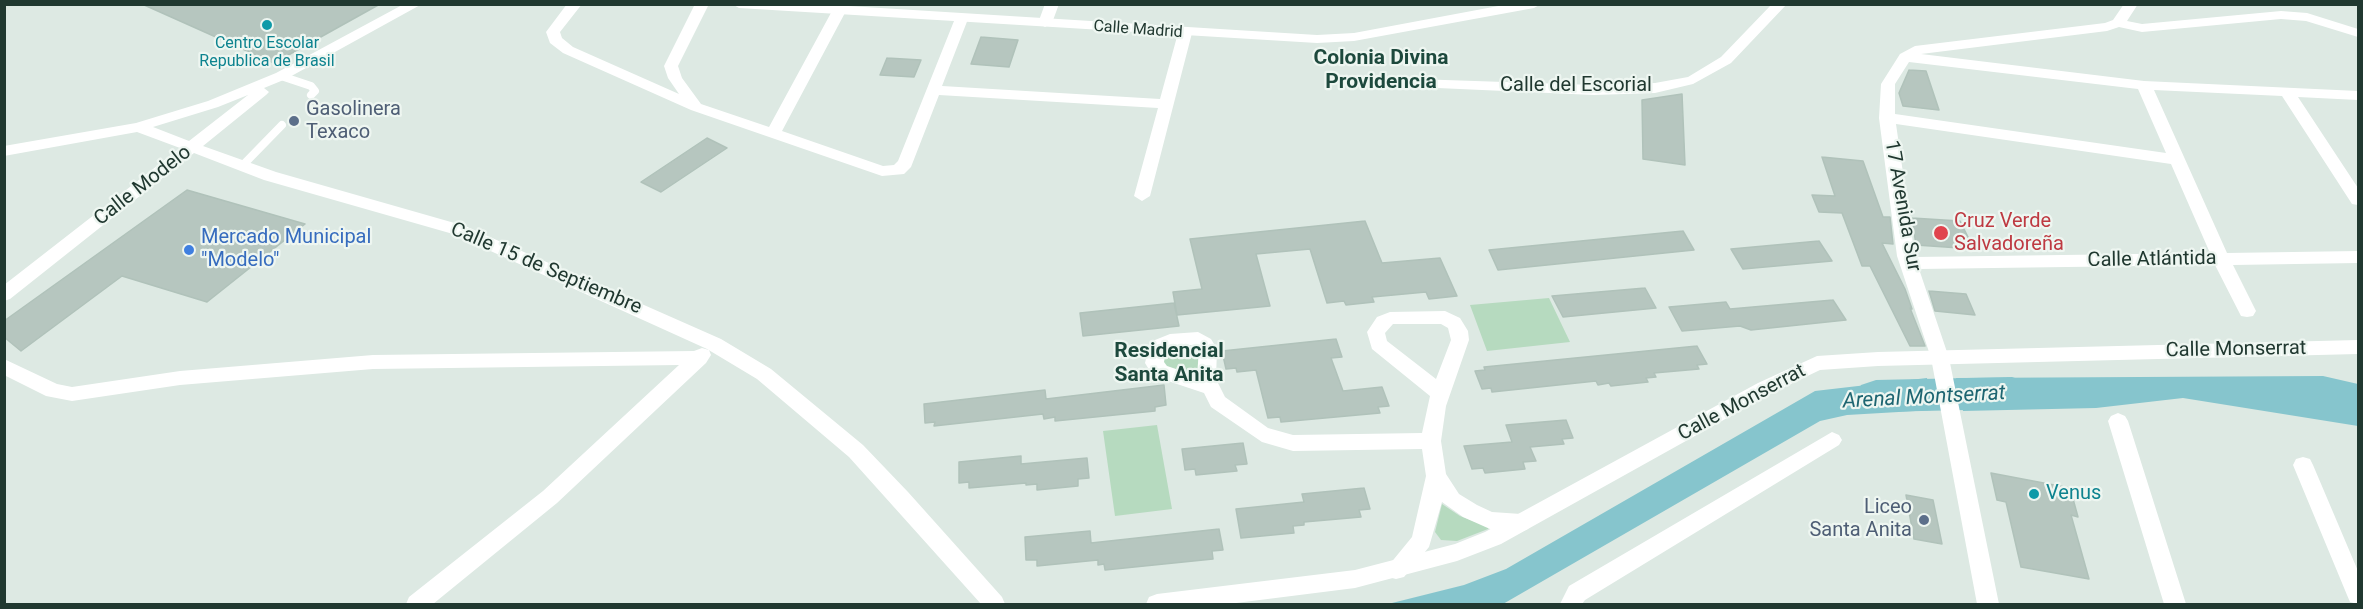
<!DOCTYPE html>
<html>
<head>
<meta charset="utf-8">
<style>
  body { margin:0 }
  #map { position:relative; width:2363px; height:609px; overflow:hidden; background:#dde9e3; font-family:Roboto,sans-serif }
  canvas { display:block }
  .frame { position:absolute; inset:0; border:6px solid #203830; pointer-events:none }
</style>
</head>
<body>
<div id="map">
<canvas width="2363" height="609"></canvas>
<div class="frame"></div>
</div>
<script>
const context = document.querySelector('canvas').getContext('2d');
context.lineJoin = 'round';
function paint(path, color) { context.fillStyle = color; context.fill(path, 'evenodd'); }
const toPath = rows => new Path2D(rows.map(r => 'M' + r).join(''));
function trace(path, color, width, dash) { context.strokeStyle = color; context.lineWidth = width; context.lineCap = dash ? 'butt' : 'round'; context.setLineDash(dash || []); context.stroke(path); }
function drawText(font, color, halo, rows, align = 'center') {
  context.font = font + ' Roboto,sans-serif'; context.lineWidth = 4.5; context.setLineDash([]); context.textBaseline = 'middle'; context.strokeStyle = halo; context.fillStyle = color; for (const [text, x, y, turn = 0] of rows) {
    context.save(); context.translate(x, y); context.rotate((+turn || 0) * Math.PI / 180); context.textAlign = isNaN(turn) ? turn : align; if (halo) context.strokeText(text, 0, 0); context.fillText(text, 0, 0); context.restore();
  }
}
const green = toPath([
  [1549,298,1570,342,1487,351,1470,305],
  [1183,346,1194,348,1198,354,1200,379,1174,371,1163,364,1162,356,1166,352],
  [1157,425,1172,509,1115,516,1103,431],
  [1442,504,1460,516,1489,527,1488,529,1457,541,1441,540,1435,532]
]);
const water = toPath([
  [2323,376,2358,384,2358,426,2183,398,2096,408,1963,411,1956,378],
  [1927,378,1933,410,1847,415,1820,421,1503,604,1388,604,1464,585,1506,569,1815,391]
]);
const river = toPath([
  [2012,377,2027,382,2033,393,2027,404,2012,409,1876,412,1861,407,1855,396,1861,385,1876,380,2012,377]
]);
const building = toPath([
  [142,4,380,4,274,63,142,4],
  [981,37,1018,40,1009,67,971,64,981,37],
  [887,58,921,60,914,77,880,75,887,58],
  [1909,70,1926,71,1939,110,1903,106,1899,93,1909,70],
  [1682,94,1685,165,1643,159,1642,100,1682,94],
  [707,138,727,148,661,192,641,182,707,138],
  [1822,157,1863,161,1883,217,1890,217,1893,244,1882,243,1905,289,1912,309,1910,308,1925,346,1910,346,1870,266,1862,266,1859,258,1842,213,1819,212,1812,195,1835,196,1822,157],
  [187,190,305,224,207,302,122,276,21,351,4,337,4,321,187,190],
  [1912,218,1960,221,1974,249,1916,245,1912,218],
  [1365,221,1382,263,1440,258,1457,296,1429,299,1426,292,1372,297,1374,302,1346,305,1344,301,1327,303,1310,249,1256,254,1270,306,1177,315,1173,292,1202,289,1190,239,1365,221],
  [1683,231,1694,250,1498,270,1489,250,1683,231],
  [1819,241,1832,261,1743,269,1731,249,1819,241],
  [1645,288,1656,308,1563,317,1552,296,1645,288],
  [1929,291,1966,294,1975,315,1935,311,1929,291],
  [1833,300,1846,320,1751,330,1740,326,1682,331,1669,307,1726,302,1730,309,1833,300],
  [1174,303,1179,326,1083,336,1080,313,1174,303],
  [1336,339,1342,357,1331,358,1343,391,1382,387,1389,406,1378,407,1380,413,1281,422,1280,417,1268,418,1256,370,1237,372,1236,368,1226,369,1222,351,1336,339],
  [1697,346,1707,364,1697,365,1699,369,1654,373,1656,377,1646,378,1648,382,1611,386,1609,383,1598,385,1596,381,1492,392,1491,388,1482,389,1475,371,1485,370,1484,367,1697,346],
  [1164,385,1166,405,1155,407,1155,411,1055,421,1055,417,1044,419,1043,414,934,426,935,422,925,423,924,404,1045,390,1046,399,1164,385],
  [1566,420,1573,438,1562,439,1564,444,1530,447,1536,461,1523,462,1525,469,1485,473,1483,468,1472,469,1464,446,1512,442,1506,425,1566,420],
  [1243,443,1247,464,1235,465,1237,471,1196,475,1195,469,1185,470,1182,449,1243,443],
  [1021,456,1021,464,1087,458,1089,478,1078,479,1078,486,1037,490,1037,484,1026,485,1026,483,969,488,969,482,959,483,959,462,1021,456],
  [1991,473,2070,488,2078,517,2071,515,2089,579,2021,567,2006,502,1997,500,1991,473],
  [1364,488,1370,509,1359,510,1361,517,1304,522,1304,525,1293,526,1294,533,1241,538,1236,509,1304,502,1302,494,1364,488],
  [1906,495,1933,500,1942,544,1914,539,1906,495],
  [1219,529,1223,550,1212,551,1213,559,1105,570,1104,564,1098,565,1098,560,1037,566,1037,560,1026,560,1025,537,1090,531,1091,543,1219,529]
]);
const service = toPath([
  [281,76,311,86,315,91,311,95],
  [243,165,282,125]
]);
const minor = toPath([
  [567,4,582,4,560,32,562,38,573,47,679,94,668,78,664,66,695,4,709,4,678,66,682,78,701,104,769,127,832,11,839,7,844,8,846,11,782,131,883,166,894,165,898,161,956,16,961,15,968,19,942,86,1160,99,1178,33,1185,29,1192,33,1150,196,1142,201,1134,196,1158,108,939,95,911,167,904,174,882,176,691,110,563,53,550,43,546,32,567,4],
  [1045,4,1059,4,1052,23,1045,27,1038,23,1045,4],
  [1772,4,1787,4,1731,63,1693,84,1655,93,1594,95,1415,87,1408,83,1415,79,1594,85,1655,83,1688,77,1721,57,1772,4],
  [2124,4,2138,4,2127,21,2142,24,2281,11,2307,13,2358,29,2358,37,2306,21,2281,19,2142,32,2119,27,2107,31,1921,54,2144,81,2358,91,2358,100,2298,97,2358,188,2358,205,2352,204,2282,96,2154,90,2227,253,2358,251,2358,263,2233,265,2256,311,2253,316,2247,317,2241,316,2215,265,1919,269,1949,358,1999,604,1977,604,1931,358,1897,256,1879,118,1881,84,1900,54,1915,46,2105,23,2113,20,2124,4],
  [1909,62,2138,89,2166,153,1895,114,1895,84,1909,62],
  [1896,124,2171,164,2210,253,1915,257,1896,124],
  [1445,311,1460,318,1468,331,1469,340,1446,406,1441,441,1446,474,1459,494,1477,505,1492,512,1521,514,1528,517,1532,523,1528,529,1521,532,1490,529,1463,517,1442,502,1429,547,1404,577,1396,579,1388,577,1385,570,1412,537,1426,476,1422,449,1293,451,1262,442,1211,407,1204,393,1153,376,1145,363,1150,342,1170,334,1198,332,1211,339,1217,349,1216,379,1225,397,1268,428,1293,435,1422,433,1430,396,1372,349,1367,332,1377,317,1390,312,1445,311],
  [1393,324,1441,324,1448,328,1451,340,1436,379,1387,341,1385,333,1393,324],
  [1185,345,1193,345,1199,350,1197,376,1167,366,1164,362,1166,351,1185,345],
  [702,348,709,350,711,355,706,363,557,503,433,604,406,604,409,597,543,491,679,365,373,369,180,385,72,401,46,396,4,375,4,359,57,384,72,387,180,371,373,355,694,351,702,348],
  [2118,413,2125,416,2128,421,2186,604,2164,604,2108,421,2111,416,2118,413],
  [1832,432,1839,435,1842,440,1839,445,1585,600,1582,604,1560,604,1569,586,1832,432],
  [2303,457,2310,459,2313,465,2358,571,2358,604,2350,602,2347,595,2293,465,2296,459,2303,457]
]);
const tertiary = toPath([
  [404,4,422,4,286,79,264,88,269,92,266,95,203,146,276,172,465,226,721,339,771,369,863,445,908,492,1002,597,1005,604,981,604,849,457,757,379,707,349,453,234,264,180,194,153,10,299,4,301,4,285,180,148,137,132,4,156,4,146,136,123,208,101,276,73,404,4],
  [248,95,189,141,153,127,218,107,248,95],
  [732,4,816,4,1317,35,1354,33,1509,4,1541,4,1534,8,1354,41,1317,43,739,8,732,4],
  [2358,340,2358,354,1878,366,1820,370,1772,393,1501,544,1457,561,1355,588,1228,604,1146,604,1149,597,1157,594,1355,570,1455,544,1485,532,1758,383,1817,356,1878,352,2358,340]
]);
const markers = [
  [267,25,6,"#0f9aa8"],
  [294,121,6,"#5c6f8a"],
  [1941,233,8,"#e0444e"],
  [189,250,6,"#3f7fe0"],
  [2034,494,6,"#0f9aa8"],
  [1924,520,6,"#5c6f8a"]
];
const farStreetnames = [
  ["Calle Madrid",1138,30,4]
];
const farCulturenames = [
  ["Centro Escolar",267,44],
  ["Republica de Brasil",267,62]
];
const streetNames = [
  ["Calle del Escorial",1576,86],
  ["Calle Modelo",143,186,-38],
  ["17 Avenida Sur",1902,206,80],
  ["Calle Atlántida",2152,260,-1],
  ["Calle 15 de Septiembre",546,269,23],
  ["Calle Monserrat",2236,350,-1],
  ["Calle Monserrat",1742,403,-28]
];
const serviceNames = [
  ["Gasolinera",306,110],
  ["Texaco",306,133],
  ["Liceo",1912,508,"right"],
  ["Santa Anita",1912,531,"right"]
];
const healthNames = [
  ["Cruz Verde",1954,222],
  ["Salvadoreña",1954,245]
];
const shopNames = [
  ["Mercado Municipal",201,238],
  ["\"Modelo\"",201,261]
];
const cultureNames = [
  ["Venus",2046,494]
];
const neighbourhoodNames = [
  ["Colonia Divina",1381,59],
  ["Providencia",1381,83],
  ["Residencial",1169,352],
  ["Santa Anita",1169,376]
];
const waterNames = [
  ["Arenal Montserrat",1924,398,-3]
];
paint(green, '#b6dabf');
paint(water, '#86c5cd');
paint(river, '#86c5cd');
paint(building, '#b6c6bf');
trace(building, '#b0c2ba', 1.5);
trace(service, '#fff', 8);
paint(minor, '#fff');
paint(tertiary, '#fff');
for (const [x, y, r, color] of markers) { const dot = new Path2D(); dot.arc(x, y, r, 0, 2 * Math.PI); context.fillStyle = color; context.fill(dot); trace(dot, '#eef6f1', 2); }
drawText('16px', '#203830', '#eef6f1', farStreetnames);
drawText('16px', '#0d838f', '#eef6f1', farCulturenames);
drawText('20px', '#203830', '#eef6f1', streetNames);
drawText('20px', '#4e5e75', '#eef6f1', serviceNames, 'left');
drawText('20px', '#be3a42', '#eef6f1', healthNames, 'left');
drawText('20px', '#366cbe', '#eef6f1', shopNames, 'left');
drawText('20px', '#0d838f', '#eef6f1', cultureNames, 'left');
drawText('bold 21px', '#1d493d', '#eef6f1', neighbourhoodNames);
drawText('italic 21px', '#1d6571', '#eef6f1', waterNames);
</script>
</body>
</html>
